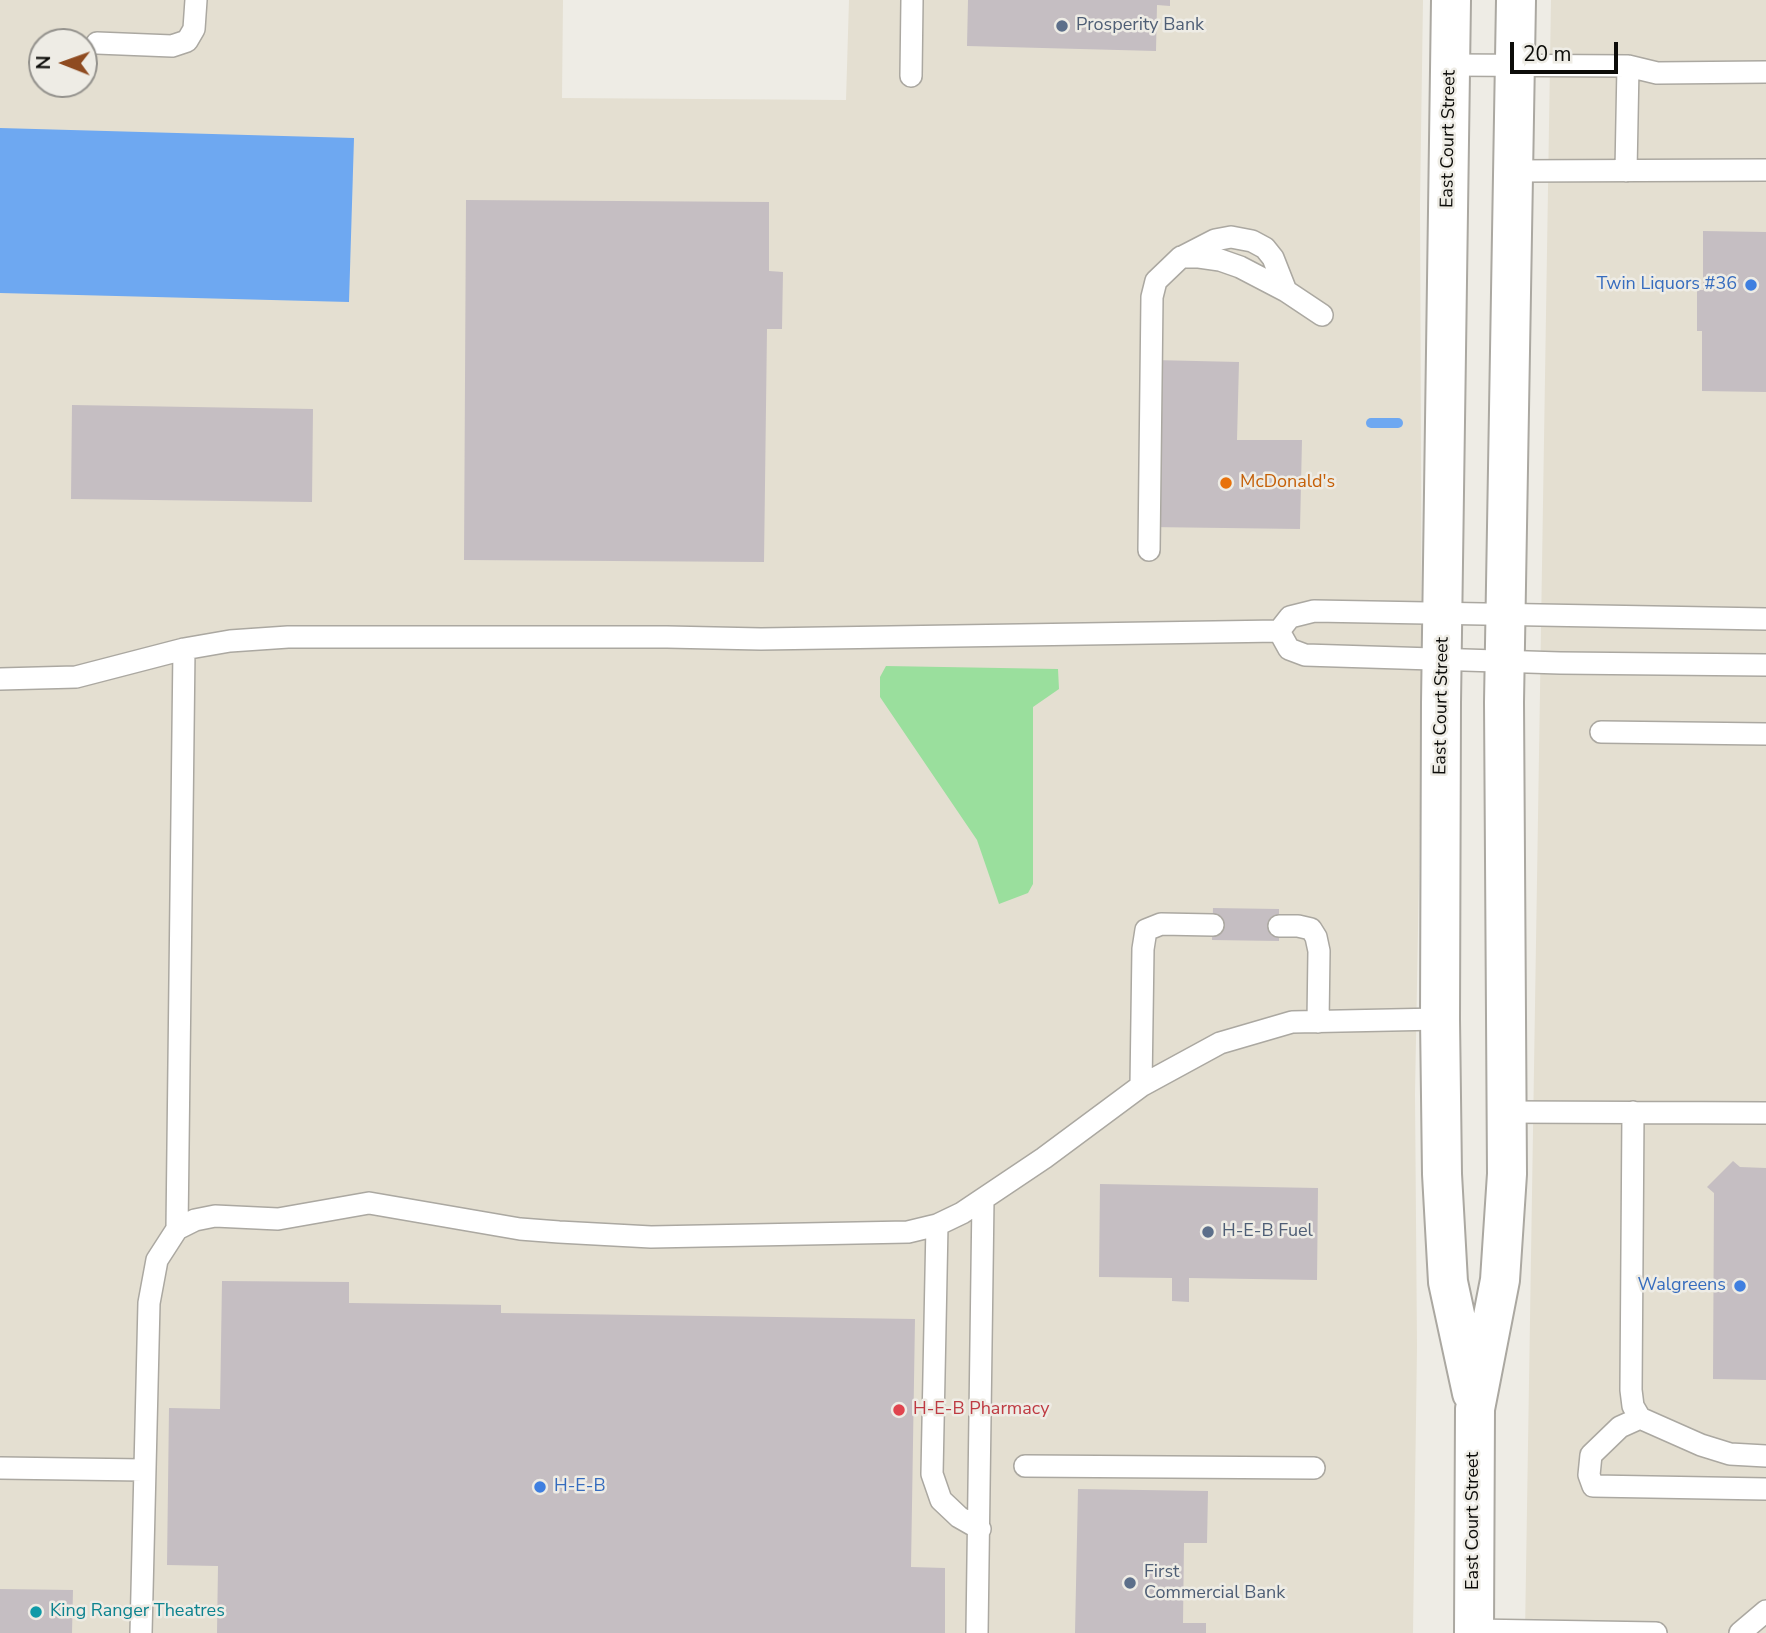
<!DOCTYPE html>
<html>
<head>
<meta charset="utf-8">
<style>
  body { margin:0 }
  #map { position:relative; width:1766px; height:1633px; overflow:hidden; background:#eeece5; font-family:"Nunito Sans",sans-serif }
  canvas { display:block }
  .north { position:absolute; left:28px; top:28px; width:70px; height:70px; box-sizing:border-box; background:#eeece5; border:2px solid #94928d; border-radius:50%; rotate:271deg; font-size:19px; font-weight:700; line-height:28px; text-align:center; color:#0c0c09 }
  .north::after { content:''; display:block; margin:auto; width:24px; height:32px; background:#8f4b20; clip-path:polygon(50% 0,100% 100%,50% 72%,0 100%) }
  .scale { position:absolute; left:1510px; top:42px; width:108px; height:32px; box-sizing:border-box; border:4px solid #0c0c09; border-top:0; padding-left:9px; font-size:21px; line-height:24px; white-space:nowrap; color:#0c0c09; -webkit-text-stroke:5px #eeece5; paint-order:stroke }
</style>
</head>
<body>
<div id="map">
<canvas width="1766" height="1633"></canvas>
<div class="north">N</div>
<div class="scale">20 m</div>
</div>
<script>
const context = document.querySelector('canvas').getContext('2d');
context.lineJoin = 'round';
function paint(path, color) { context.fillStyle = color; context.fill(path, 'evenodd'); }
const toPath = rows => new Path2D(rows.map(r => 'M' + r).join(''));
function trace(path, color, width, dash) { context.strokeStyle = color; context.lineWidth = width; context.lineCap = dash ? 'butt' : 'round'; context.setLineDash(dash || []); context.stroke(path); }
function drawText(font, color, halo, rows, align = 'center') {
  context.font = font + ' "Nunito Sans",sans-serif'; context.lineWidth = 5; context.setLineDash([]); context.textBaseline = 'middle'; context.strokeStyle = halo; context.fillStyle = color; for (const [text, x, y, turn = 0] of rows) {
    context.save(); context.translate(x, y); context.rotate((+turn || 0) * Math.PI / 180); context.textAlign = isNaN(turn) ? turn : align; if (halo) context.strokeText(text, 0, 0); context.fillText(text, 0, 0); context.restore();
  }
}
const built = toPath([
  [0,0,563,0,562,98,846,100,849,0,1423,0,1420,204,1422,711,1415,1094,1417,1347,1413,1633,0,1633],
  [42,42,84,42,84,84,42,84],
  [1551,0,1766,0,1766,1633,1525,1633]
]);
const green = toPath([
  [886,666,1058,669,1059,689,1033,707,1033,884,1028,893,999,904,977,840,880,697,880,677]
]);
const water = toPath([
  [0,128,354,138,349,302,0,293]
]);
const stream = toPath([
  [1371,423,1398,423]
]);
const building = toPath([
  [968,0,1170,0,1170,6,1157,5,1156,51,967,46],
  [466,200,769,202,769,271,783,272,782,329,767,329,764,562,464,560],
  [1703,231,1766,232,1766,392,1702,391,1702,331,1697,331,1697,290,1703,290],
  [1153,360,1239,362,1237,440,1302,440,1300,529,1150,527],
  [72,405,313,409,312,502,71,499],
  [1213,908,1279,909,1279,941,1212,940],
  [1733,1161,1740,1167,1766,1168,1766,1380,1713,1379,1714,1193,1707,1187],
  [1100,1184,1318,1188,1317,1280,1189,1278,1189,1302,1172,1301,1172,1278,1099,1277],
  [222,1281,349,1282,349,1303,501,1305,501,1313,915,1319,911,1567,945,1568,945,1633,217,1633,218,1566,167,1565,169,1408,220,1409],
  [1078,1489,1208,1491,1207,1543,1184,1543,1183,1623,1206,1623,1206,1633,1075,1633],
  [0,1589,73,1590,72,1633,0,1633]
]);
const service = toPath([
  [97,43,172,46,187,41,194,29,196,0],
  [1450,65,1628,66,1657,73,1766,72],
  [911,76,912,0],
  [1513,171,1766,170],
  [1626,171,1628,66],
  [1182,257,1215,240,1231,237,1252,241,1265,248,1273,258,1286,291],
  [1149,550,1152,297,1156,281,1181,257,1199,257,1220,260,1240,267,1286,291,1322,315],
  [1279,631,1289,649,1305,655,1560,663,1766,665],
  [1279,631,1290,617,1314,611,1766,619],
  [0,679,76,677,184,649,230,641,288,637,667,637,761,639,1279,631],
  [1601,732,1766,734],
  [1279,926,1298,926,1311,929,1316,937,1319,951,1318,1022],
  [1141,1086,1143,949,1146,930,1161,924,1213,925],
  [1505,1112,1766,1113],
  [1633,1112,1631,1390,1633,1406,1640,1418,1701,1445,1730,1454,1766,1456],
  [937,1225,932,1474,941,1500,959,1517,980,1529],
  [177,1229,184,649],
  [1640,1418,1620,1427,1591,1455,1589,1475,1593,1486,1766,1489],
  [1025,1466,1314,1468],
  [0,1468,143,1470],
  [1474,1630,1656,1633],
  [141,1633,149,1303,157,1260,177,1229,195,1220,215,1216,278,1219,369,1203,520,1229,559,1232,651,1237,908,1232,937,1225,962,1213,1044,1158,1141,1086,1220,1043,1292,1022,1440,1019],
  [977,1633,983,1199],
  [1740,1633,1766,1611]
]);
const primary = toPath([
  [1451,0,1441,703,1440,1019,1442,1174,1448,1282,1472,1393],
  [1474,1633,1475,1409,1500,1280,1507,1174,1504,702,1516,0]
]);
const markers = [
  [1062,26,7,"#5c6f8a"],
  [1751,285,7,"#3f7fe0"],
  [1226,483,7,"#e8710a"],
  [1208,1232,7,"#5c6f8a"],
  [1740,1286,7,"#3f7fe0"],
  [899,1410,7,"#e0444e"],
  [540,1487,7,"#3f7fe0"],
  [1130,1583,7,"#5c6f8a"],
  [36,1612,7,"#0f9aa8"]
];
const serviceNames = [
  ["Prosperity Bank",1076,26],
  ["H-E-B Fuel",1222,1232],
  ["First",1144,1573],
  ["Commercial Bank",1144,1594]
];
const streetNames = [
  ["East Court Street",1449,139,-89],
  ["East Court Street",1442,706,-89],
  ["East Court Street",1474,1521,-90]
];
const shopNames = [
  ["Twin Liquors #36",1737,285],
  ["Walgreens",1726,1286],
  ["H-E-B",554,1487,"left"]
];
const foodNames = [
  ["McDonald's",1240,483]
];
const healthNames = [
  ["H-E-B Pharmacy",913,1410]
];
const cultureNames = [
  ["King Ranger Theatres",50,1612]
];
paint(built, '#e4dfd1');
paint(green, '#9adf9d');
paint(water, '#6ea8f1');
trace(stream, '#6ea8f1', 10);
paint(building, '#c5bec2');
trace(service, '#aba8a1', 24);
trace(primary, '#aba8a1', 42);
trace(service, '#fff', 21);
trace(primary, '#fff', 38);
for (const [x, y, r, color] of markers) { const dot = new Path2D(); dot.arc(x, y, r, 0, 2 * Math.PI); context.fillStyle = color; context.fill(dot); trace(dot, '#eeece5', 2.5); }
drawText('18px', '#4e5e75', '#eeece5', serviceNames, 'left');
drawText('18px', '#0c0c09', '#eeece5', streetNames);
drawText('18px', '#366cbe', '#eeece5', shopNames, 'right');
drawText('18px', '#c56008', '#eeece5', foodNames, 'left');
drawText('18px', '#be3a42', '#eeece5', healthNames, 'left');
drawText('18px', '#0d838f', '#eeece5', cultureNames, 'left');
</script>
</body>
</html>
